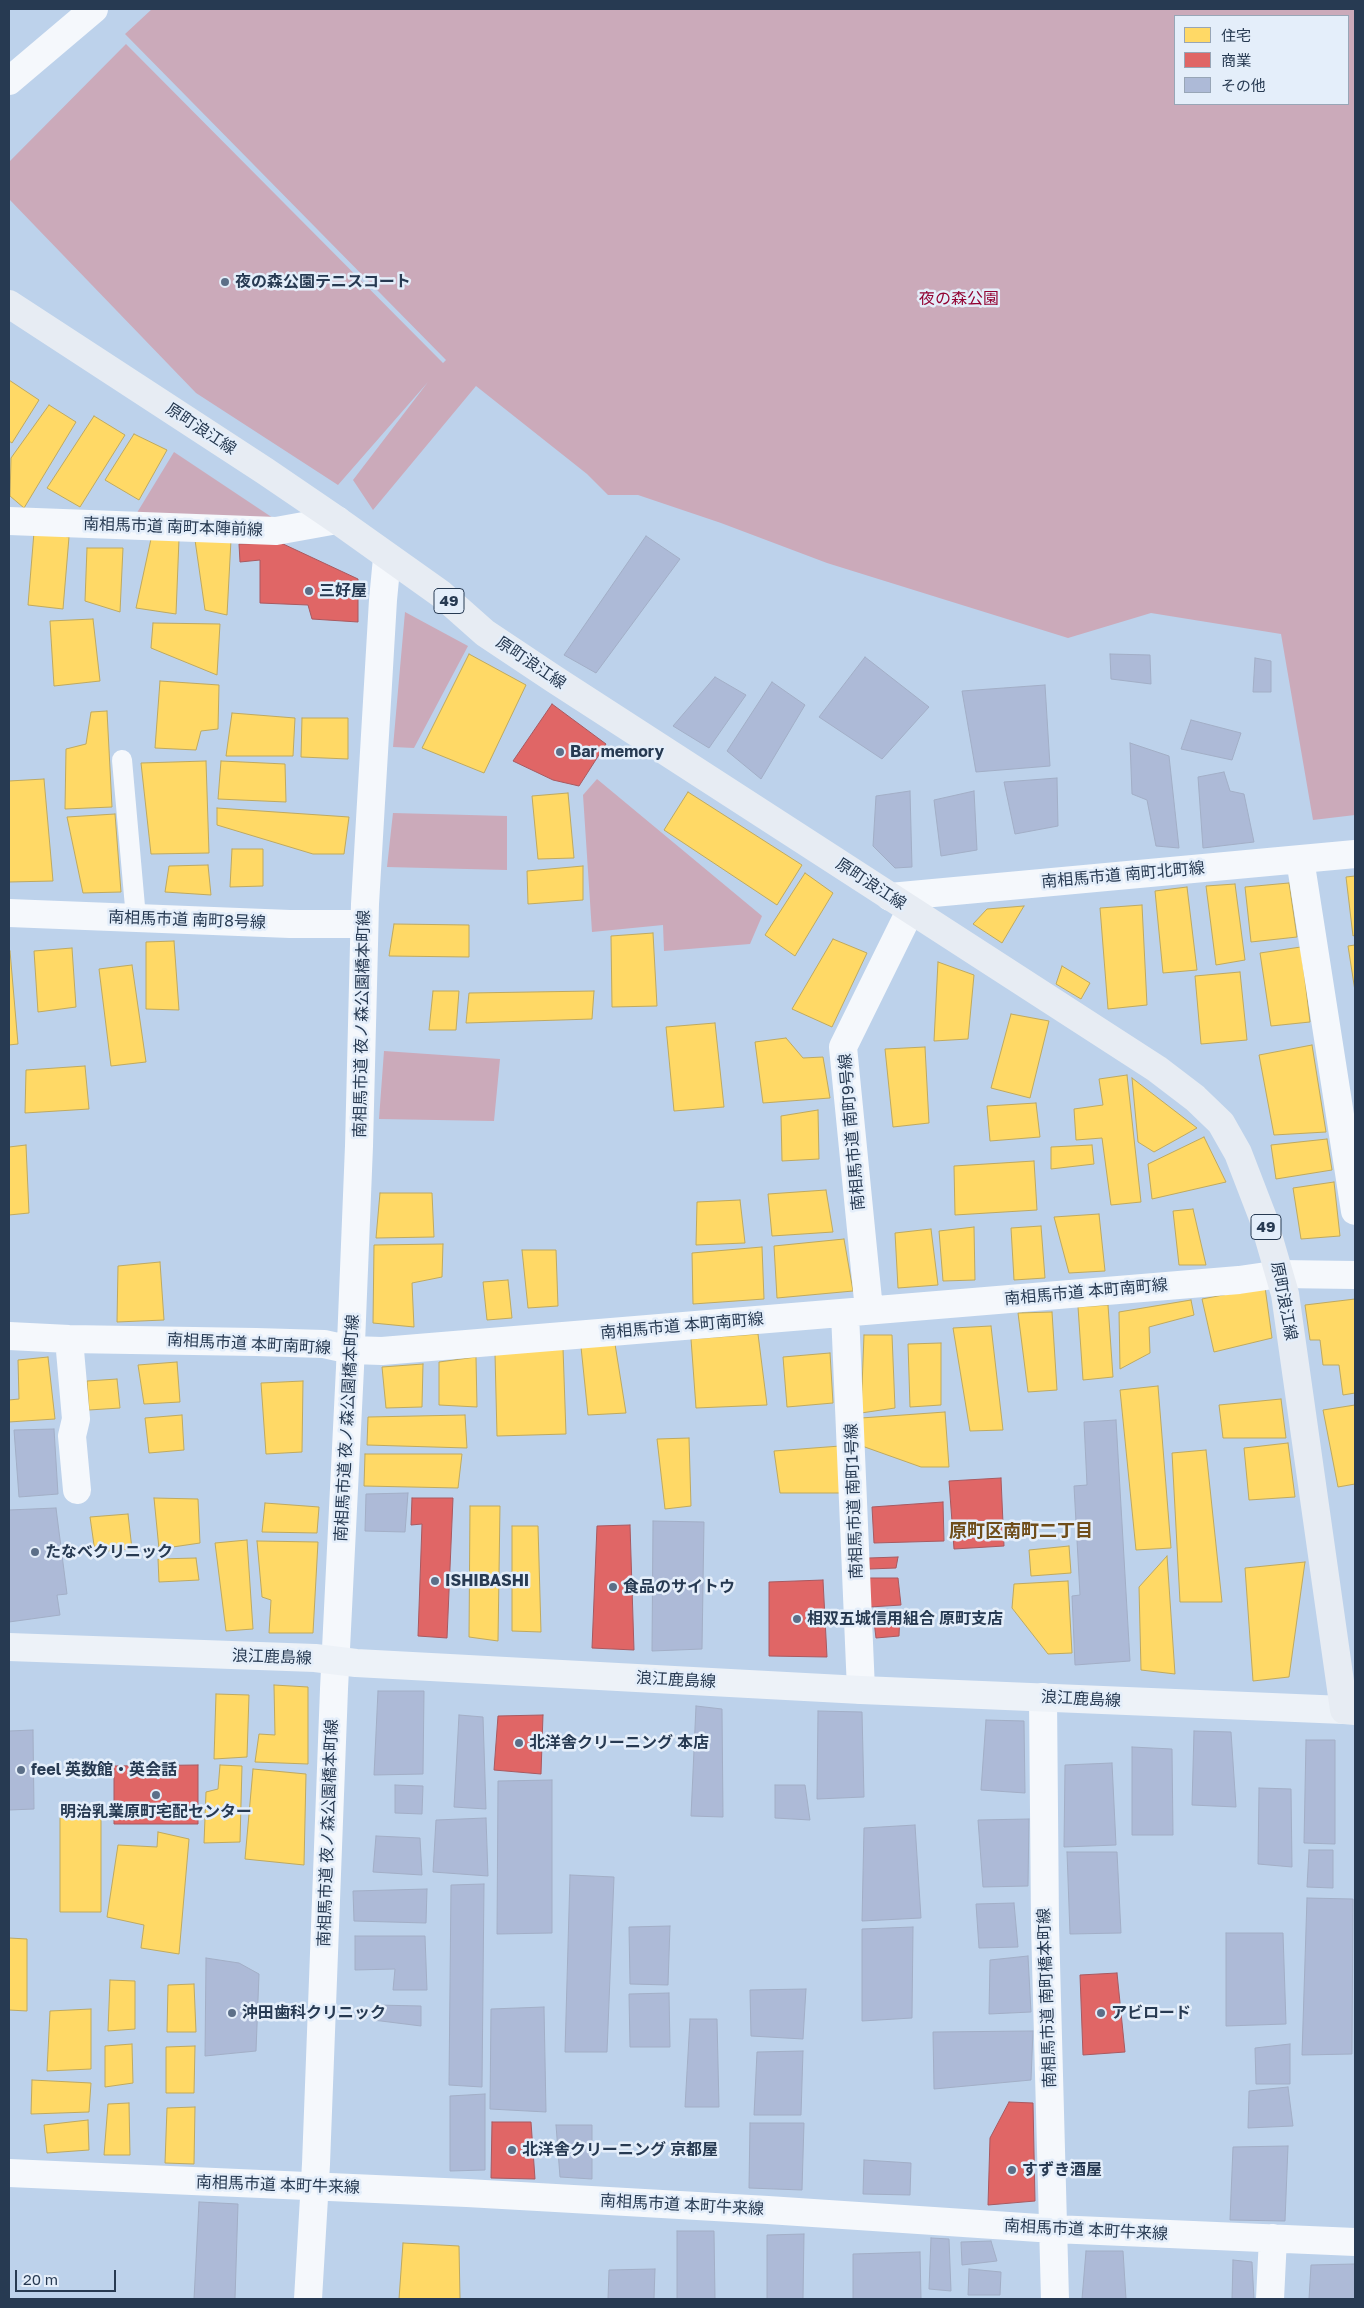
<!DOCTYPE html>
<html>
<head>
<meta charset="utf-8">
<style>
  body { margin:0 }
  #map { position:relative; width:1364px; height:2308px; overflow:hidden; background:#bdd2eb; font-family:"Golos Text","Noto Sans JP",sans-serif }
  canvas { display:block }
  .frame { position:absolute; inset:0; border:10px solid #273a52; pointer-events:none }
  .legend { position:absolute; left:1174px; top:15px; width:175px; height:90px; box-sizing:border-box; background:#e4eefa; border:1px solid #98a6b7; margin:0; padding:6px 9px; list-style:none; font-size:15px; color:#273a52 }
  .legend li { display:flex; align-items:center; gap:10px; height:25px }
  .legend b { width:25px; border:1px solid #98a6b7 }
  .scale { position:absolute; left:15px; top:2270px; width:101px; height:22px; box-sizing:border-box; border:2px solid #273a52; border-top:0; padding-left:6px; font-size:15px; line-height:18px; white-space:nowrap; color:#273a52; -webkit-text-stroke:4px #e4eefa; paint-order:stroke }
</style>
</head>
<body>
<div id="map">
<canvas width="1364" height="2308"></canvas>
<div class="frame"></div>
<ul class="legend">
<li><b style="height:14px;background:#ffd966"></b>住宅</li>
<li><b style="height:14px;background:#e06666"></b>商業</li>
<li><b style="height:14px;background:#adbad7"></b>その他</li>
</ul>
<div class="scale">20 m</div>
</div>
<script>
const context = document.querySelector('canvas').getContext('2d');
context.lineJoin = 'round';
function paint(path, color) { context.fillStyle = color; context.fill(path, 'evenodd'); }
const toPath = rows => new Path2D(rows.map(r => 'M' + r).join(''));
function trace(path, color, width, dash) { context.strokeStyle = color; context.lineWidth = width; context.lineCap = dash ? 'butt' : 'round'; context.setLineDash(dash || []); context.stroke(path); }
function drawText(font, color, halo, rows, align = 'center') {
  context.font = font + ' "Golos Text","Noto Sans JP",sans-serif'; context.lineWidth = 5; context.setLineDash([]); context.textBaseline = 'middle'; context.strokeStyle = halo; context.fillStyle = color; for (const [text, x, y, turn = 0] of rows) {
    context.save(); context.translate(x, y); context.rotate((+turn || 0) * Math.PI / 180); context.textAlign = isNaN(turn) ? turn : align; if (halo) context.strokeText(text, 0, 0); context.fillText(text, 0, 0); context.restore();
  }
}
const green = toPath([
  [152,9,1355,9,1355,815,1313,820,1281,634,1151,613,1068,638,827,563,721,523,638,495,608,495,587,474,476,386,373,510,353,480,428,382,338,485,196,393,9,199,9,162,126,44,443,363,446,360,125,34],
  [1175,16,1348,16,1348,104,1175,104],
  [174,452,273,518,135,516],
  [405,612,468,646,414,748,393,747],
  [597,779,762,916,750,944,664,951,663,925,592,932,583,795],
  [393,813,507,816,507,870,387,867],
  [384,1051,500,1059,494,1121,379,1119]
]);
const homes = toPath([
  [9,380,39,400,12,443,9,441,9,380],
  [49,405,76,422,24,508,10,496,11,458,49,405],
  [94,416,125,435,80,507,47,488,94,416],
  [134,434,167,450,139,500,105,480,134,434],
  [34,532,69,537,63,609,28,605,34,532],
  [151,539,179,539,176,614,136,608,151,539],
  [195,540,231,540,227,615,205,610,195,540],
  [87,548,123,548,120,612,85,601,87,548],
  [93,619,100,681,54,686,50,621,93,619],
  [153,623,220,624,217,675,151,648,153,623],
  [469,654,526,685,484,773,422,748,469,654],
  [160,681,219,685,218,729,201,731,196,750,155,748,160,681],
  [107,711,112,807,65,809,66,749,86,744,91,712,107,711],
  [232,713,295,718,293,756,226,756,232,713],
  [302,718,348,718,348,759,301,757,302,718],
  [206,761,209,853,151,854,141,763,206,761],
  [221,761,285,764,286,802,218,799,221,761],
  [44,779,53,881,9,882,9,781,44,779],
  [688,792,802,865,777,905,664,830,688,792],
  [568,793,574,858,538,859,532,796,568,793],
  [217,808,349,817,344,854,313,854,217,825,217,808],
  [115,814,121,892,83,893,67,817,115,814],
  [232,849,263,849,263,886,230,887,232,849],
  [208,865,211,895,165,892,169,866,208,865],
  [583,866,583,900,528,904,527,871,583,866],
  [805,873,833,893,795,956,765,935,805,873],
  [1355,876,1355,935,1353,936,1346,877,1355,876],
  [1289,883,1297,937,1251,942,1245,887,1289,883],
  [1235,884,1245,960,1216,965,1206,886,1235,884],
  [1187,887,1197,970,1163,973,1155,891,1187,887],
  [1142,905,1147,1005,1108,1009,1100,908,1142,905],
  [1024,906,1002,943,973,924,987,909,1024,906],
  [394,924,469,925,469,957,389,956,394,924],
  [653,933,657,1006,612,1007,611,936,653,933],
  [833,939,867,953,832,1027,792,1009,833,939],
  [174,941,179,1010,146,1009,146,942,174,941],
  [1355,945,1355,991,1348,946,1355,945],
  [1301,947,1310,1022,1271,1026,1260,953,1301,947],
  [72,948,76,1007,38,1012,34,951,72,948],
  [10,951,18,1044,9,1045,9,951,10,951],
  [938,962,974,975,968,1039,934,1041,938,962],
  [132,965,146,1062,111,1066,99,969,132,965],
  [1062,966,1090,983,1081,999,1056,984,1062,966],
  [1240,972,1247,1040,1201,1044,1195,976,1240,972],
  [433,991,459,991,456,1030,429,1030,433,991],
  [594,991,592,1019,466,1023,469,993,594,991],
  [1011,1014,1049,1021,1030,1098,991,1088,1011,1014],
  [715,1023,724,1107,674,1111,666,1027,715,1023],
  [786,1038,803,1058,823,1057,830,1098,763,1103,755,1042,786,1038],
  [1312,1045,1326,1132,1274,1135,1259,1055,1312,1045],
  [925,1047,929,1123,893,1127,885,1049,925,1047],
  [85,1066,89,1109,25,1113,26,1070,85,1066],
  [1127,1075,1141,1202,1111,1205,1102,1138,1076,1140,1074,1109,1103,1105,1099,1079,1127,1075],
  [1132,1078,1197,1128,1154,1152,1138,1142,1132,1078],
  [1036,1103,1040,1137,990,1141,987,1106,1036,1103],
  [818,1110,819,1159,782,1161,781,1116,818,1110],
  [1204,1137,1226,1182,1152,1199,1148,1164,1204,1137],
  [1327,1139,1332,1170,1276,1179,1271,1145,1327,1139],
  [26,1145,29,1213,9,1215,9,1147,26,1145],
  [1092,1145,1094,1164,1051,1169,1051,1147,1092,1145],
  [1034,1161,1037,1210,955,1215,954,1166,1034,1161],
  [1334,1182,1340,1236,1301,1239,1293,1188,1334,1182],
  [826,1190,833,1232,772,1236,768,1194,826,1190],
  [380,1193,432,1193,434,1237,376,1238,380,1193],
  [740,1200,745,1243,696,1245,697,1202,740,1200],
  [1193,1209,1206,1265,1179,1265,1173,1211,1193,1209],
  [1099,1214,1105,1271,1069,1273,1054,1217,1099,1214],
  [1041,1226,1045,1278,1014,1280,1011,1228,1041,1226],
  [974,1227,975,1280,943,1281,939,1231,974,1227],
  [931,1229,938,1285,898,1288,895,1233,931,1229],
  [844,1239,853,1291,777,1298,774,1246,844,1239],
  [443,1244,442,1277,412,1283,414,1327,373,1323,374,1245,443,1244],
  [762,1247,764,1299,693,1304,692,1253,762,1247],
  [522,1250,556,1250,558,1306,528,1308,522,1250],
  [160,1262,164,1320,117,1322,118,1266,160,1262],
  [508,1280,512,1318,487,1320,483,1282,508,1280],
  [1265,1287,1272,1338,1214,1352,1202,1299,1265,1287],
  [1355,1299,1355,1393,1343,1395,1339,1365,1323,1365,1320,1340,1310,1340,1305,1305,1355,1299],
  [1191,1300,1194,1315,1149,1327,1150,1353,1120,1369,1119,1312,1191,1300],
  [1108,1305,1113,1377,1083,1380,1078,1307,1108,1305],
  [1052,1312,1057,1390,1028,1392,1018,1313,1052,1312],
  [991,1326,1003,1430,970,1431,953,1328,991,1326],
  [758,1334,767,1405,696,1408,691,1339,758,1334],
  [864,1335,892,1335,895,1408,861,1413,864,1335],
  [941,1343,941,1405,910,1407,908,1344,941,1343],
  [615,1344,626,1413,588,1415,581,1347,615,1344],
  [563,1348,566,1434,497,1436,495,1354,563,1348],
  [830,1353,833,1403,787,1407,783,1357,830,1353],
  [48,1357,55,1419,9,1422,9,1400,19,1399,18,1360,48,1357],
  [476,1357,477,1407,439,1405,439,1362,476,1357],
  [177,1362,180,1402,144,1404,138,1365,177,1362],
  [423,1364,422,1407,386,1408,382,1367,423,1364],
  [117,1379,120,1408,89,1410,87,1381,117,1379],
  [303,1381,302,1452,266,1454,261,1383,303,1381],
  [1158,1386,1171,1548,1136,1550,1120,1390,1158,1386],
  [1281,1399,1286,1438,1223,1438,1219,1405,1281,1399],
  [1355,1405,1355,1484,1338,1487,1323,1410,1355,1405],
  [945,1412,949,1467,921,1467,862,1446,861,1418,945,1412],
  [182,1415,184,1450,149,1453,145,1418,182,1415],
  [465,1415,467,1448,367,1445,368,1417,465,1415],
  [689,1438,691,1506,665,1509,657,1439,689,1438],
  [1288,1443,1295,1497,1249,1500,1244,1448,1288,1443],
  [840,1446,842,1493,780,1493,774,1451,840,1446],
  [1206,1450,1222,1602,1180,1602,1172,1453,1206,1450],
  [365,1454,462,1454,458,1488,364,1486,365,1454],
  [154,1498,198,1499,200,1543,159,1549,154,1498],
  [265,1503,319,1507,317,1533,262,1532,265,1503],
  [470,1506,500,1506,498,1641,469,1637,470,1506],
  [128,1514,132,1549,95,1552,90,1517,128,1514],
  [512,1526,538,1526,541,1632,512,1631,512,1526],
  [247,1540,253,1629,226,1631,215,1543,247,1540],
  [257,1541,318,1542,313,1633,269,1633,271,1600,262,1597,257,1541],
  [1069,1546,1071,1573,1031,1576,1029,1550,1069,1546],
  [1167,1556,1175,1674,1141,1670,1139,1587,1167,1556],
  [196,1558,199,1580,159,1582,158,1559,196,1558],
  [1305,1562,1289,1677,1253,1681,1245,1568,1305,1562],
  [1068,1581,1072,1653,1048,1654,1012,1608,1014,1584,1068,1581],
  [274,1685,308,1687,308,1764,255,1762,259,1734,275,1735,274,1685],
  [216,1694,249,1695,247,1757,214,1759,216,1694],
  [220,1765,242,1766,240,1842,204,1843,206,1792,218,1789,220,1765],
  [253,1769,306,1774,304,1865,245,1859,253,1769],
  [60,1804,101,1805,101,1912,60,1912,60,1804],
  [158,1832,189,1839,179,1954,141,1948,144,1925,107,1917,118,1845,157,1847,158,1832],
  [9,1938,27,1939,27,2011,9,2010,9,1938],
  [110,1980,135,1981,135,2029,108,2031,110,1980],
  [194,1984,196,2032,167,2032,168,1985,194,1984],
  [91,2009,91,2069,47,2071,50,2011,91,2009],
  [132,2044,133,2083,105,2087,105,2046,132,2044],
  [195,2046,194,2093,166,2093,166,2047,195,2046],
  [32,2080,91,2083,89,2112,31,2114,32,2080],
  [129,2103,130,2155,104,2155,108,2104,129,2103],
  [195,2107,194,2164,165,2163,167,2108,195,2107],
  [88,2120,89,2150,47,2153,44,2125,88,2120],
  [403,2243,459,2246,460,2299,399,2299,403,2243]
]);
const shops = toPath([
  [281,543,358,579,358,622,312,619,308,605,260,603,260,560,240,562,239,544,281,543],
  [552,704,606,744,579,786,553,780,513,761,552,704],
  [1001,1478,1004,1546,954,1549,949,1481,1001,1478],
  [412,1498,453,1498,447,1638,418,1636,422,1524,411,1525,412,1498],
  [943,1502,944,1541,874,1543,872,1507,943,1502],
  [630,1525,634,1650,592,1648,597,1526,630,1525],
  [898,1557,896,1568,869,1569,869,1558,898,1557],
  [868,1578,898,1578,901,1605,870,1607,868,1578],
  [823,1580,827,1657,769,1656,769,1582,823,1580],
  [900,1612,899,1636,876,1638,873,1613,900,1612],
  [543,1715,541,1774,494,1770,498,1716,543,1715],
  [198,1765,198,1824,114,1824,114,1766,198,1765],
  [1117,1973,1125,2052,1083,2055,1080,1975,1117,1973],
  [1009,2102,1033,2103,1035,2201,988,2205,990,2138,1009,2102],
  [492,2122,531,2122,535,2179,491,2178,492,2122]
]);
const building = toPath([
  [646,536,680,559,596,673,564,655,646,536],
  [1110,654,1150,655,1151,684,1111,679,1110,654],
  [865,657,929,707,882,759,819,717,865,657],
  [1255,658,1271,661,1271,692,1253,692,1255,658],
  [715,677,746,695,709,748,673,726,715,677],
  [772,682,805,705,761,779,727,751,772,682],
  [1045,685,1050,766,976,772,962,691,1045,685],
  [1191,720,1241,733,1232,760,1181,749,1191,720],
  [1130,743,1169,756,1179,848,1156,846,1147,800,1132,794,1130,743],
  [1224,772,1230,791,1244,794,1254,842,1203,848,1198,777,1224,772],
  [1057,778,1058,826,1015,834,1004,782,1057,778],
  [910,791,912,867,895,868,873,846,876,796,910,791],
  [974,791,977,850,941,856,934,800,974,791],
  [1116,1420,1130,1661,1075,1665,1072,1596,1080,1595,1074,1486,1087,1485,1084,1422,1116,1420],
  [54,1429,58,1494,19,1497,14,1430,54,1429],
  [408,1493,405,1532,365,1531,366,1494,408,1493],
  [56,1508,67,1594,57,1595,60,1615,9,1622,9,1510,56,1508],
  [653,1521,704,1522,702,1649,652,1651,653,1521],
  [378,1691,424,1691,423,1774,374,1775,378,1691],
  [696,1706,722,1709,723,1817,691,1816,696,1706],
  [818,1711,862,1712,864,1797,817,1799,818,1711],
  [459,1715,483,1717,486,1809,454,1807,459,1715],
  [986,1720,1024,1721,1025,1793,981,1790,986,1720],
  [33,1730,34,1809,9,1810,9,1731,33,1730],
  [1194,1731,1231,1732,1236,1807,1192,1805,1194,1731],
  [1306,1740,1335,1740,1335,1844,1304,1843,1306,1740],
  [1132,1747,1172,1749,1173,1835,1132,1835,1132,1747],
  [1112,1763,1116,1845,1064,1847,1065,1765,1112,1763],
  [552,1780,552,1933,497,1934,498,1781,552,1780],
  [395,1785,423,1786,422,1814,395,1813,395,1785],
  [775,1785,805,1785,810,1820,775,1818,775,1785],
  [1259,1788,1291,1789,1292,1867,1258,1864,1259,1788],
  [486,1818,488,1876,433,1872,436,1820,486,1818],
  [1029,1819,1028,1886,983,1887,978,1820,1029,1819],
  [915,1825,921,1918,862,1921,864,1828,915,1825],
  [376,1836,420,1838,422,1875,373,1872,376,1836],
  [1309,1850,1333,1850,1333,1888,1307,1887,1309,1850],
  [1067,1852,1117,1852,1121,1933,1070,1934,1067,1852],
  [570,1875,614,1877,607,2052,565,2052,570,1875],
  [484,1884,482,2087,449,2085,451,1885,484,1884],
  [427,1889,426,1923,354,1921,353,1891,427,1889],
  [1307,1898,1353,1899,1352,2054,1302,2055,1307,1898],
  [1014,1903,1018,1947,979,1948,976,1904,1014,1903],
  [670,1926,668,1985,630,1984,629,1927,670,1926],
  [913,1927,912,2018,862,2021,862,1929,913,1927],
  [1226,1933,1283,1933,1286,2024,1226,2026,1226,1933],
  [355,1936,425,1936,427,1990,393,1990,395,1969,355,1970,355,1936],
  [1028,1956,1031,2012,989,2014,990,1960,1028,1956],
  [206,1958,239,1963,259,1974,256,2051,205,2056,206,1958],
  [806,1989,803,2039,751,2036,750,1990,806,1989],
  [669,1993,670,2047,630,2047,629,1994,669,1993],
  [376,2005,421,2006,421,2026,373,2020,376,2005],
  [544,2007,546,2112,490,2109,491,2009,544,2007],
  [690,2019,717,2019,719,2107,685,2107,690,2019],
  [1033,2031,1031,2080,934,2089,933,2032,1033,2031],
  [1290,2044,1290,2084,1256,2084,1255,2048,1290,2044],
  [803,2051,801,2115,754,2115,757,2052,803,2051],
  [1288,2087,1293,2126,1248,2128,1249,2091,1288,2087],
  [485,2094,485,2170,450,2171,450,2096,485,2094],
  [750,2123,804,2123,802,2190,749,2188,750,2123],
  [556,2125,592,2125,592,2179,560,2177,556,2125],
  [1288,2146,1285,2221,1230,2220,1233,2147,1288,2146],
  [864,2160,911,2163,910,2195,863,2194,864,2160],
  [199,2202,238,2204,235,2299,194,2299,199,2202],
  [677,2231,714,2231,715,2299,677,2299,677,2231],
  [804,2234,803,2299,767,2299,767,2235,804,2234],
  [931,2238,949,2239,951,2291,929,2289,931,2238],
  [991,2241,997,2261,962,2265,961,2242,991,2241],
  [1086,2251,1123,2251,1126,2299,1082,2299,1086,2251],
  [920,2252,921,2299,853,2299,853,2254,920,2252],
  [1233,2260,1252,2262,1254,2299,1232,2299,1233,2260],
  [1355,2264,1355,2299,1309,2299,1311,2265,1355,2264],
  [655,2269,654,2299,608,2299,609,2270,655,2269],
  [969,2269,1001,2272,1000,2295,968,2295,969,2269]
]);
const service = toPath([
  [122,760,136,918]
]);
const minor = toPath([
  [9,521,276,531,337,520],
  [1300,859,1355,1211],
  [890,897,1355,854],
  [9,913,290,924,364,924],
  [869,1310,843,1047,911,909],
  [845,1313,861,1690],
  [9,1336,69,1339,256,1342,324,1344,351,1350,382,1351,1239,1280,1280,1274,1355,1275],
  [69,1339,76,1419,72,1436,77,1490],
  [1043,1697,1045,1925,1055,2299],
  [9,2173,467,2193,768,2210,1054,2229,1355,2242],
  [308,2299,316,2164,334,1689,350,1368,359,1146,365,904,383,600,387,558],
  [1270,2299,1273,2238]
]);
const tertiary = toPath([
  [9,81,94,9]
]);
const secondary = toPath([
  [9,1647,315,1658,356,1663,861,1690,1344,1710]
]);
const primary = toPath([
  [9,304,265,471,337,520,441,594,485,633,554,679,1157,1069,1195,1098,1221,1123,1238,1153,1263,1218,1285,1294,1344,1710,1355,1711]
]);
const markers = [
  [225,282,5,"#5c6f88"],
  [309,591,5,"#5c6f88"],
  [560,752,5,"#5c6f88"],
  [35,1552,5,"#5c6f88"],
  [435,1581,5,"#5c6f88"],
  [613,1587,5,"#5c6f88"],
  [797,1619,5,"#5c6f88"],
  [519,1743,5,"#5c6f88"],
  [21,1770,5,"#5c6f88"],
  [156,1795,5,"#5c6f88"],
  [232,2013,5,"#5c6f88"],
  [1101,2013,5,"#5c6f88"],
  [512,2150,5,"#5c6f88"],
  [1012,2170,5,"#5c6f88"]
];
const shields = [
  [449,601,30],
  [1266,1227,30]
];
const shieldNames = [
  ["49",449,601],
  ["49",1266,1227]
];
const poiNames = [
  ["夜の森公園テニスコート",235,282],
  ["三好屋",319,591],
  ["Bar memory",570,752],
  ["たなべクリニック",45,1552],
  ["ISHIBASHI",445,1581],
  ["食品のサイトウ",623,1587],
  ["相双五城信用組合 原町支店",807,1619],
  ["北洋舎クリーニング 本店",529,1743],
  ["feel 英数館・英会話",31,1770],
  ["明治乳業原町宅配センター",156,1812,"center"],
  ["沖田歯科クリニック",242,2013],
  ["アビロード",1111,2013],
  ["北洋舎クリーニング 京都屋",522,2150],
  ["すずき酒屋",1022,2170]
];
const parkNames = [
  ["夜の森公園",959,299]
];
const streetNames = [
  ["原町浪江線",201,429,33],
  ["南相馬市道 南町本陣前線",173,527,2],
  ["原町浪江線",531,663,34],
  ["南相馬市道 南町北町線",1123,875,-5],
  ["原町浪江線",871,884,33],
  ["南相馬市道 南町8号線",187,920,2],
  ["南相馬市道 夜ノ森公園橋本町線",362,1024,-89],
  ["南相馬市道 南町9号線",852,1132,-95],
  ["南相馬市道 本町南町線",1086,1292,-5],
  ["原町浪江線",1284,1301,79],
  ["南相馬市道 本町南町線",682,1326,-5],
  ["南相馬市道 本町南町線",249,1344,3],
  ["南相馬市道 夜ノ森公園橋本町線",347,1428,-87],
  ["南相馬市道 南町1号線",854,1501,-92],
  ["浪江鹿島線",272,1657,2],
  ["浪江鹿島線",676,1680,3],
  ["浪江鹿島線",1081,1699,3],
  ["南相馬市道 夜ノ森公園橋本町線",328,1833,-88],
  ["南相馬市道 南町橋本町線",1047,1998,-92],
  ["南相馬市道 本町牛来線",278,2185,2],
  ["南相馬市道 本町牛来線",682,2205,3],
  ["南相馬市道 本町牛来線",1086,2230,3]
];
const neighbourhoodNames = [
  ["原町区南町二丁目",1021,1531]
];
paint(green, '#cbaaba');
paint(homes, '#ffd966');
trace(homes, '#bea960', 1);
paint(shops, '#e06666');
trace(shops, '#a85960', 1);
paint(building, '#adbad7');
trace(building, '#a2aec6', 1);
trace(service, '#f5f8fc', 20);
trace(minor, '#f5f8fc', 28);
trace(tertiary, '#f5f8fc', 28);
trace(secondary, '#edf2f8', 28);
trace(primary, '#e7ecf3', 28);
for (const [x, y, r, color] of markers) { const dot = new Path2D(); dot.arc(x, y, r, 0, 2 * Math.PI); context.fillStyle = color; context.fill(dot); trace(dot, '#e4eefa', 2); }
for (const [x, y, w] of shields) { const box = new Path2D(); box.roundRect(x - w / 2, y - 12.5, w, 25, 4); context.fillStyle = '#e4eefa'; context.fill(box); trace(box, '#273a52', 1); }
drawText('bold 15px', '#273a52', null, shieldNames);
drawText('bold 16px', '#273a52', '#e4eefa', poiNames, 'left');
drawText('16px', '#920332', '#e4eefa', parkNames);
drawText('16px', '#273a52', '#e4eefa', streetNames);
drawText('bold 18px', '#6f4d1a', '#e4eefa', neighbourhoodNames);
</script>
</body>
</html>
